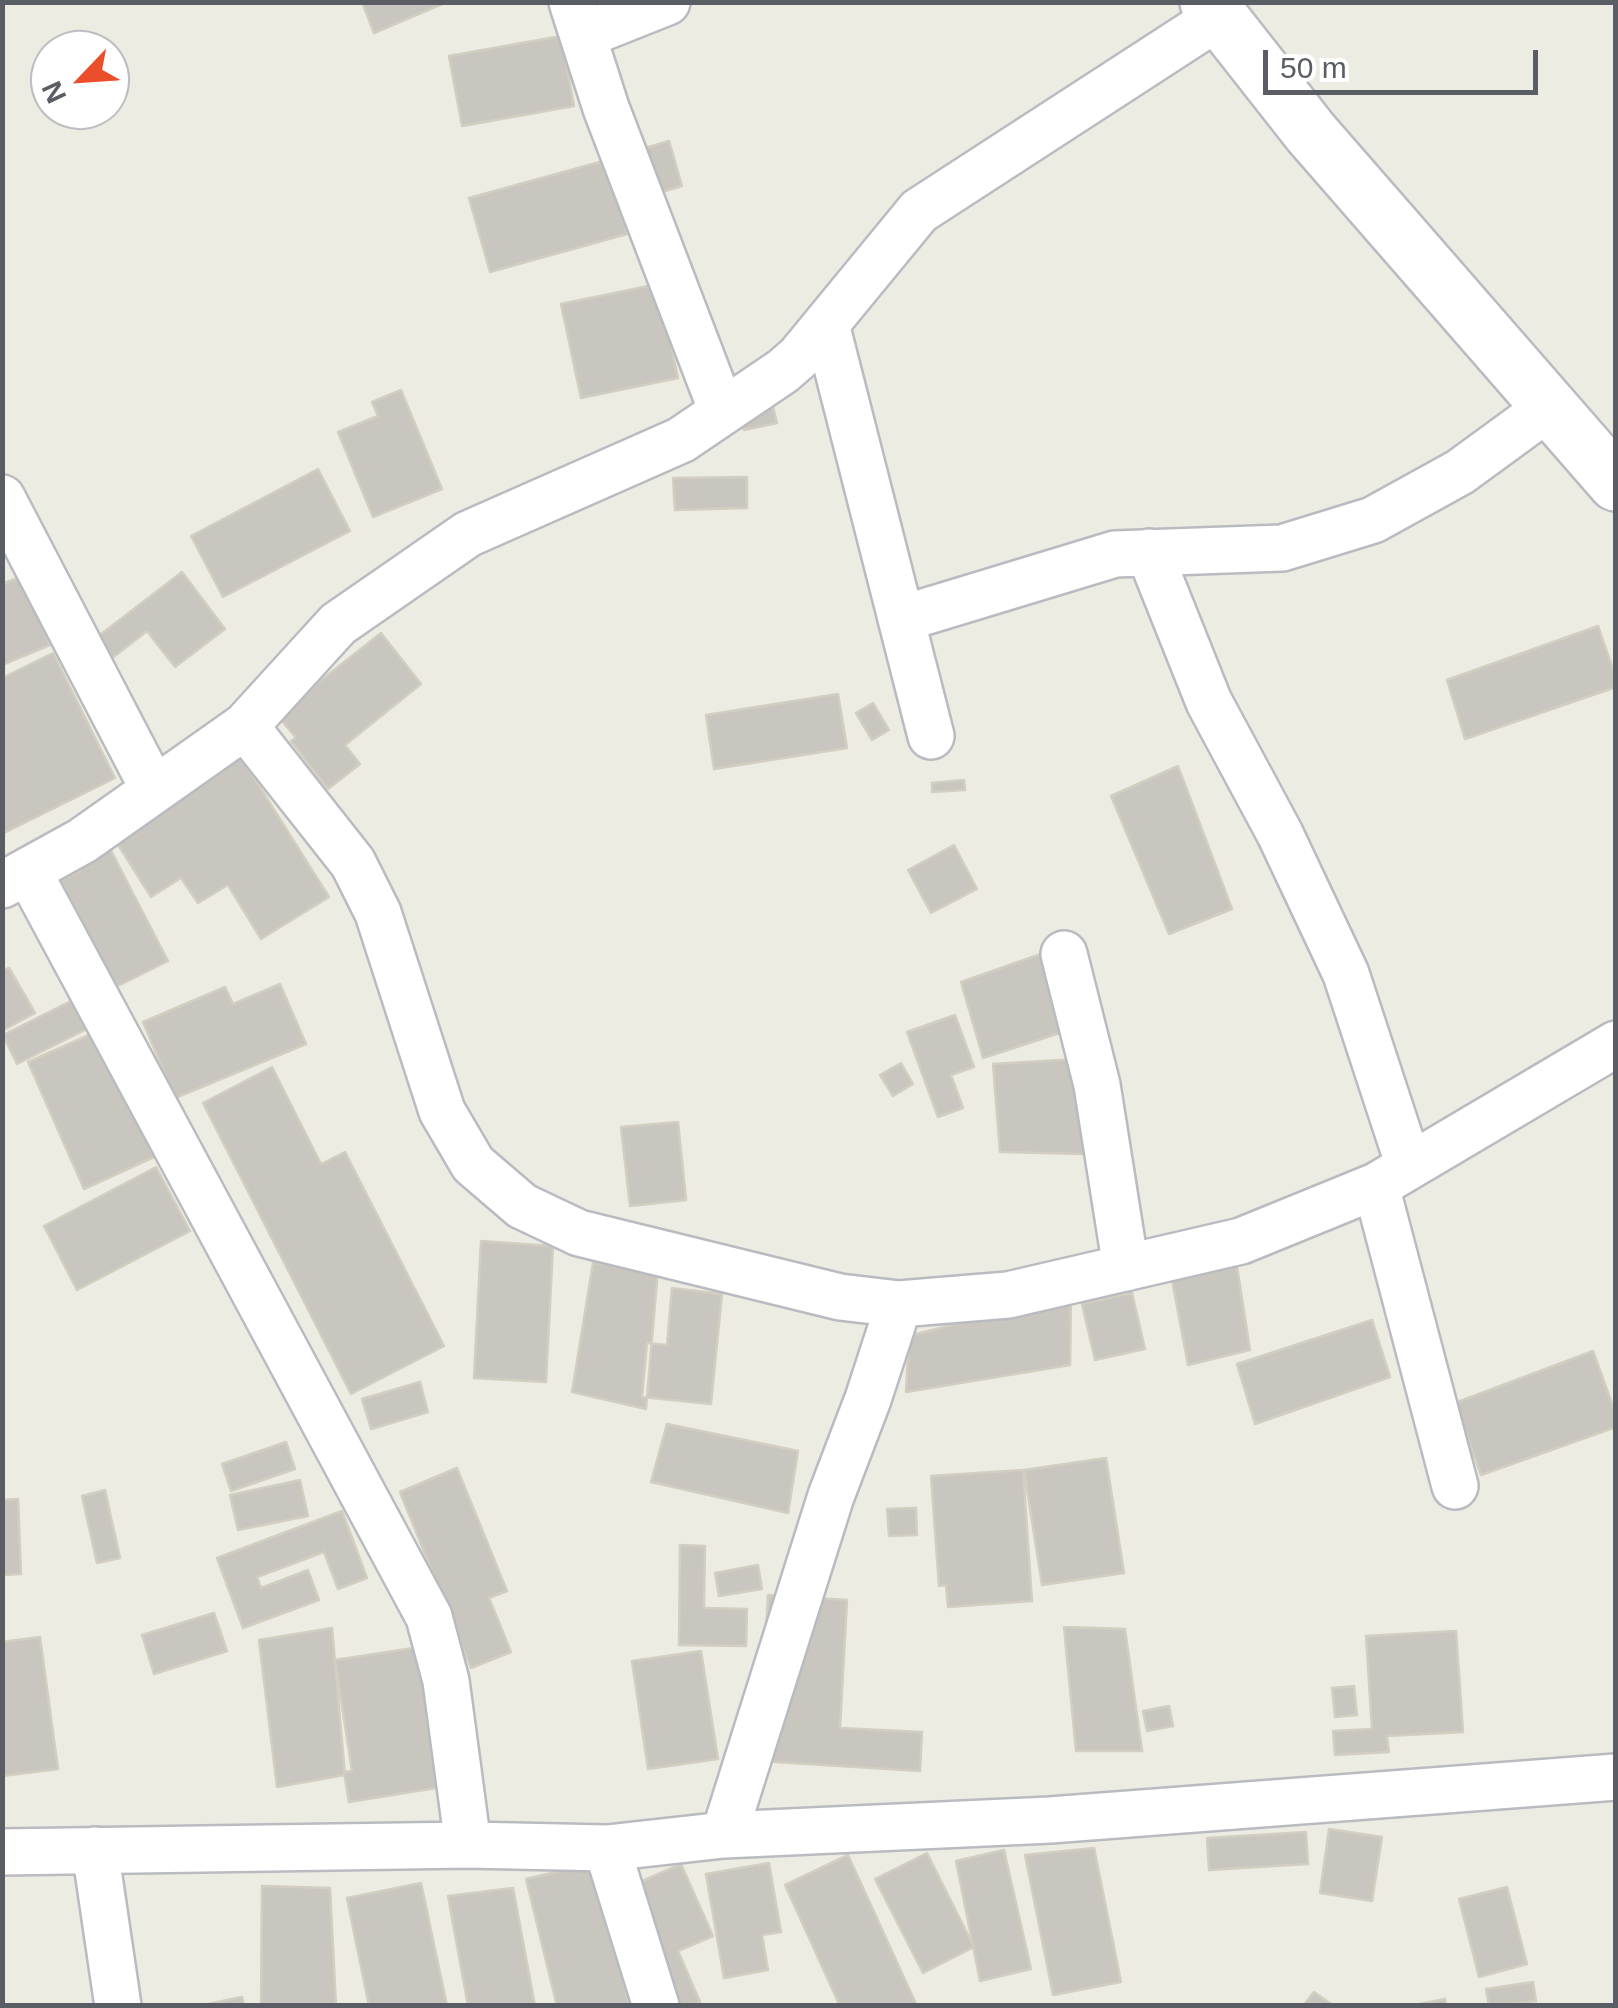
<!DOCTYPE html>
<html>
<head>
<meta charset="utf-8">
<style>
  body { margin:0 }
  #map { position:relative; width:1618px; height:2008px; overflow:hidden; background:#edece2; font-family:Arial,sans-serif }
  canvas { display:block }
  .frame { position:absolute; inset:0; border:5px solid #5a5d63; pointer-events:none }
  .north { position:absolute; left:30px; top:30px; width:100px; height:100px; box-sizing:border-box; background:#fff; border:2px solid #bdbec1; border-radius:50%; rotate:245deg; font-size:28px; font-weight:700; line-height:40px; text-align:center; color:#5a5d63 }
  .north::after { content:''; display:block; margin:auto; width:35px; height:45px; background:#ea4e2b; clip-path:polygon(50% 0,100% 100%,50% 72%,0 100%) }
  .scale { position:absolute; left:1263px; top:50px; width:275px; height:45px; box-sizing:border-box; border:5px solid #5a5d63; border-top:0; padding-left:12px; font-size:30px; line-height:35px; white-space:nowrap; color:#5a5d63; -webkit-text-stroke:8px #fff; paint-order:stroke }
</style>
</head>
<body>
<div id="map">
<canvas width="1618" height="2008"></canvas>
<div class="frame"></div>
<div class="north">N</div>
<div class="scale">50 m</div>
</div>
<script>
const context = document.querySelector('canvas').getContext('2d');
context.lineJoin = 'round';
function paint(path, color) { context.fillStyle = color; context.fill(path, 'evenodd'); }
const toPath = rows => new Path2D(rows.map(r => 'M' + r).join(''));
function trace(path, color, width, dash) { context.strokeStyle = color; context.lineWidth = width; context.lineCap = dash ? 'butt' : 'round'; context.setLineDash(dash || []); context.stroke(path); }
const building = toPath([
  [362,2,447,2,374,33,362,2],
  [561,36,574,106,462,126,449,56,561,36],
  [669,141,682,186,655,194,642,149,669,141],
  [607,160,627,234,490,272,469,198,607,160],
  [658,284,678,378,581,398,561,304,658,284],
  [401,390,442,489,373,517,338,432,378,416,372,402,401,390],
  [773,407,777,423,744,430,740,414,773,407],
  [318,469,350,531,223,597,191,536,318,469],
  [747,477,747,508,675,510,673,478,747,477],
  [182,572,225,629,175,667,147,631,111,659,96,638,182,572],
  [20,577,50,645,2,665,2,584,20,577],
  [1598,626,1616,678,1616,687,1465,739,1447,680,1598,626],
  [381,633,421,684,345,745,360,764,328,789,291,741,296,738,277,715,381,633],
  [53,653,115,778,2,834,2,678,53,653],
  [838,694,847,748,714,769,706,715,838,694],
  [873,703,889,730,872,740,856,713,873,703],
  [239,754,329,897,261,939,228,885,198,903,181,878,151,897,112,835,239,754],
  [1178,766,1232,909,1169,934,1111,796,1178,766],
  [964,780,965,790,932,792,932,783,964,780],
  [104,837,168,961,116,987,61,881,81,870,73,854,104,837],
  [954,845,977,889,931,913,908,870,954,845],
  [1041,954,1069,1030,983,1058,961,982,1041,954],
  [9,968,35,1013,2,1031,2,971,9,968],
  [280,984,306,1044,175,1098,143,1022,225,987,233,1004,280,984],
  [77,998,91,1027,17,1064,3,1035,77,998],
  [955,1015,974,1067,951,1075,963,1108,938,1117,907,1032,955,1015],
  [98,1031,154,1157,84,1189,28,1062,98,1031],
  [1078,1059,1084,1154,1000,1152,993,1064,1078,1059],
  [901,1063,913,1084,893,1096,880,1075,901,1063],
  [272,1067,321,1164,345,1152,444,1346,351,1394,203,1103,272,1067],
  [678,1122,686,1200,630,1206,621,1127,678,1122],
  [156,1167,190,1231,77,1290,44,1226,156,1167],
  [481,1241,553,1246,546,1382,474,1378,481,1241],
  [1236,1260,1250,1350,1188,1365,1172,1280,1236,1260],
  [593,1263,658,1269,646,1409,572,1392,593,1263],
  [672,1288,722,1294,711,1404,642,1397,647,1343,667,1345,672,1288],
  [1132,1293,1145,1349,1095,1360,1082,1304,1132,1293],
  [1071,1294,1070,1365,906,1392,909,1336,1071,1294],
  [1372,1320,1390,1377,1255,1424,1237,1364,1372,1320],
  [1593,1351,1616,1415,1616,1427,1481,1475,1455,1403,1593,1351],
  [420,1382,428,1412,371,1429,362,1399,420,1382],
  [667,1424,798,1451,788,1513,651,1482,667,1424],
  [286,1442,295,1469,231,1491,222,1464,286,1442],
  [1106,1458,1124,1573,1042,1585,1024,1470,1106,1458],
  [457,1468,507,1591,489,1598,511,1652,471,1668,400,1492,457,1468],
  [1023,1470,1032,1601,948,1607,946,1585,939,1586,931,1476,1023,1470],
  [300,1480,308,1516,238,1530,230,1495,300,1480],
  [105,1490,120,1558,97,1563,82,1496,105,1490],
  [18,1499,21,1574,2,1575,2,1500,18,1499],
  [916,1508,917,1535,889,1536,887,1509,916,1508],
  [342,1511,367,1578,338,1589,324,1552,257,1577,261,1588,308,1570,319,1600,243,1628,217,1558,342,1511],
  [680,1545,705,1546,704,1608,747,1609,746,1646,679,1645,680,1545],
  [758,1565,762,1589,719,1596,715,1573,758,1565],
  [768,1595,847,1600,840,1728,922,1732,920,1771,759,1761,768,1595],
  [214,1613,227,1651,154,1674,142,1635,214,1613],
  [1064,1627,1125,1629,1142,1751,1076,1751,1064,1627],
  [332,1628,345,1775,277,1787,259,1640,332,1628],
  [1456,1631,1463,1732,1387,1736,1389,1752,1335,1755,1333,1731,1372,1729,1366,1636,1456,1631],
  [40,1637,58,1769,2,1776,2,1642,40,1637],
  [420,1647,442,1787,349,1802,344,1772,352,1771,335,1660,420,1647],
  [701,1651,718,1759,648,1769,632,1661,701,1651],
  [1354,1686,1357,1715,1335,1717,1332,1688,1354,1686],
  [1169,1706,1173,1726,1147,1731,1143,1711,1169,1706],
  [1329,1829,1382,1837,1372,1901,1320,1893,1329,1829],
  [1306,1832,1308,1864,1209,1870,1207,1838,1306,1832],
  [1094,1848,1121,1982,1053,1995,1025,1855,1094,1848],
  [1004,1850,1031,1969,980,1981,956,1861,1004,1850],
  [927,1853,974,1947,923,1973,875,1879,927,1853],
  [848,1855,917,2006,840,2006,785,1885,848,1855],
  [594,1863,629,2005,557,2006,526,1879,594,1863],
  [769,1863,781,1932,762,1935,768,1970,724,1978,706,1874,769,1863],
  [681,1864,713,1936,678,1951,700,2002,693,2006,675,2006,624,1889,681,1864],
  [421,1883,447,2006,369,2006,347,1898,421,1883],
  [262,1886,330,1888,336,2006,261,2006,262,1886],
  [1507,1887,1527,1964,1479,1977,1459,1899,1507,1887],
  [513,1888,535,2006,468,2006,448,1896,513,1888],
  [1533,1982,1536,2001,1489,2006,1486,1989,1533,1982],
  [1314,1992,1334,2006,1303,2006,1314,1992],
  [242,1997,244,2006,198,2006,242,1997],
  [1445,1999,1446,2006,1409,2006,1445,1999]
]);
const minor = toPath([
  [572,2,606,108,722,411],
  [584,35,667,2],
  [826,324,931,736],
  [2,498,154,790],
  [1149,552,1209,702,1280,834,1346,974,1409,1166],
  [901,619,1115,554,1282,548,1373,520,1460,472,1549,407],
  [245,726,353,863,378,913,442,1111,473,1164,522,1206,579,1233,840,1297,899,1304,1008,1295,1241,1241,1376,1186,1616,1044],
  [29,873,429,1617,446,1681,468,1845],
  [2,885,82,841,245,726,338,624,468,534,681,440,783,371,799,357,919,211,1218,17],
  [1064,954,1097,1085,1126,1268],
  [1376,1186,1455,1486],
  [724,1835,831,1496,868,1399,899,1304],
  [607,1848,656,2006],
  [95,1850,118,2006],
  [2,1852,468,1845,607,1848,724,1835,1050,1820,1616,1777]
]);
const tertiary = toPath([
  [1208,2,1311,133,1616,483]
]);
paint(building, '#c8c6bf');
trace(building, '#d2cec0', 2.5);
trace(minor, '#babbc1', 50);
trace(tertiary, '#babbc1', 60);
trace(minor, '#fff', 45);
trace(tertiary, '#fff', 55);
</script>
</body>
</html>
